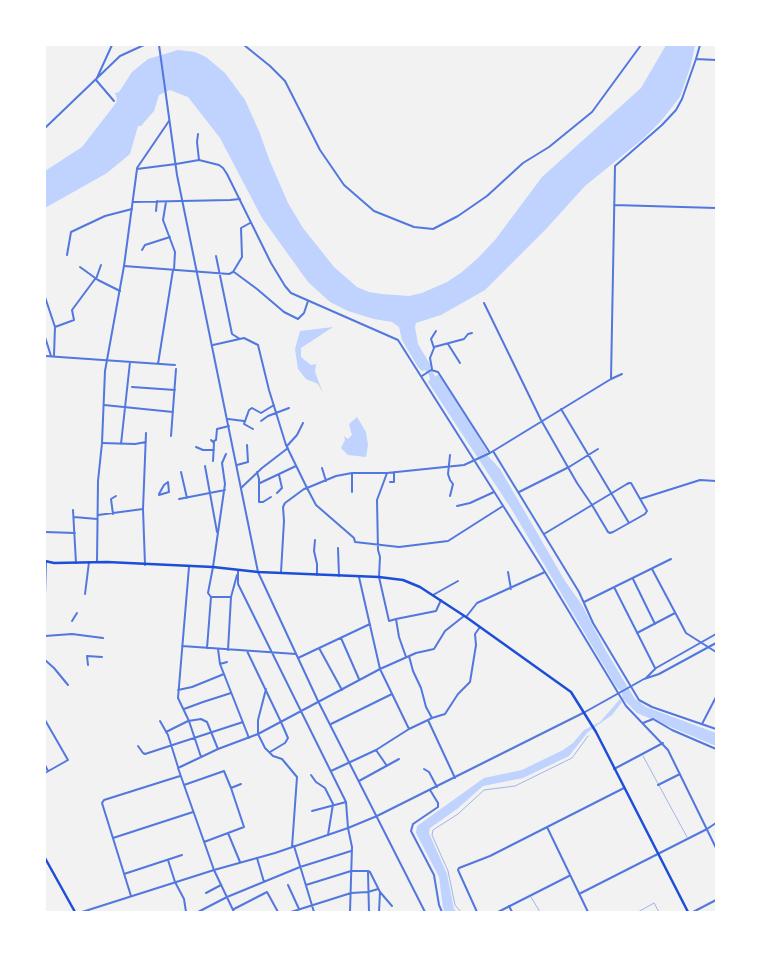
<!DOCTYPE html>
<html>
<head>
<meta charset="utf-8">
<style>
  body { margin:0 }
  #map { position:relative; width:761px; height:957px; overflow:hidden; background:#f2f2f2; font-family:"Source Serif 4",serif }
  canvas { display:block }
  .frame { position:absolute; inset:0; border:46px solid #fff; pointer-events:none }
</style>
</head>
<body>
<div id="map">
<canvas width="761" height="957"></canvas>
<div class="frame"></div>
</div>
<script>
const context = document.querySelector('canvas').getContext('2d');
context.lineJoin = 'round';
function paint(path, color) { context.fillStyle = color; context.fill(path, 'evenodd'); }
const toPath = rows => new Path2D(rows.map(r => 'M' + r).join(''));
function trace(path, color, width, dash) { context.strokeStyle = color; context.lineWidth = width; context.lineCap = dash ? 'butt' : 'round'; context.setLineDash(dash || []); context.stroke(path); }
const water = toPath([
  [666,45,695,45,691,65,680,97,661,121,644,138,585,186,546,229,485,290,441,315,416,323,415,327,418,344,431,366,430,368,435,376,439,375,473,428,488,453,488,456,500,469,565,581,582,605,606,651,635,699,646,707,716,733,716,746,637,713,623,699,621,691,617,688,512,510,428,382,430,379,429,375,425,370,422,371,418,367,402,340,399,327,392,322,374,319,348,311,330,302,308,282,262,218,220,138,188,97,170,90,159,95,154,111,141,126,138,126,130,154,107,173,45,208,45,171,82,147,116,103,117,99,115,93,119,92,132,72,148,59,178,50,195,52,206,57,225,73,245,100,259,131,269,159,288,203,303,228,334,267,357,287,369,292,382,294,409,296,422,293,447,282,462,272,478,258,495,240,542,177,641,88],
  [333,327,301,348,301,357,311,365,316,364,315,372,323,393,318,384,306,379,298,369,295,349,300,331],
  [357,417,366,432,368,445,366,457,348,455,341,448,345,440,344,436,348,439,352,435,349,424],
  [620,699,622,702,612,715,588,732,569,756,523,778,483,786,457,809,430,828,429,833,447,874,454,909,457,912,445,912,443,908,439,877,416,833,417,826,484,778,522,770,563,750,573,743,584,730,600,722]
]);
const service = toPath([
  [643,756,687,837],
  [531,897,540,912],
  [461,912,455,905,448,871,432,835,433,830,458,814,484,790,515,786,572,758,588,736],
  [638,912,654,903,659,912]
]);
const minor = toPath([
  [112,45,96,80,114,101],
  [244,45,270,66,285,81,320,150,344,185,374,211,414,227,433,229,458,216,487,196,523,163,549,147,592,112,641,45],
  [700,45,696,59,716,60],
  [45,128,120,56,144,45],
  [198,134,197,142,199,160],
  [176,164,199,160,219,165,223,168,227,174,271,263,285,286,291,293,398,340,545,572,626,706,668,750,716,848],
  [137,168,169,121],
  [133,202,230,200,240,199],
  [166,202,163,220,175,252,174,270],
  [614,205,716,208],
  [156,211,157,201],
  [142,250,145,245,170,237],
  [67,255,71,232,105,216,132,209],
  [216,256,232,334,240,339],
  [124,266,229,274,233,272,242,257,241,228,250,223],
  [80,267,98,280,120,291],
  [234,272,257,289,284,312,298,319,304,313,308,301],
  [96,279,101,265],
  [45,297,55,327,54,355],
  [484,303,541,420,577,483,592,505,608,532,610,533,613,532,645,514,647,511,631,483,629,483,627,484,592,505,544,534],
  [55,327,74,320,72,310,95,279],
  [45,337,51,356],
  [448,344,460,363],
  [213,345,244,338,258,345,269,390,286,445,307,488,336,476,352,473,387,473,464,465,490,453,611,379,615,166,662,125,676,110,682,99,696,59],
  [434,347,464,339,468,334,472,333],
  [45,356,175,365],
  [158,364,173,270],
  [432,369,430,358,434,348,431,339,436,331],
  [422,376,431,370,438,372,490,453],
  [611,379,622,374],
  [132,387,175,390],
  [104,405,173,412],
  [561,409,629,523],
  [228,419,244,421],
  [261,421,268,416,289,408],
  [253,429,244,424,249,410,252,408,261,413,274,405],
  [171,436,176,369],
  [211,440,214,443,213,461],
  [214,441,216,440,217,429,229,426],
  [102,443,135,444,146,442],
  [121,444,130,362],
  [287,446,297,435,303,423],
  [196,447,203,450,214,450],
  [493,451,579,592,593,623,639,700,652,707,716,729],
  [450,455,448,474,450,480,453,484,450,496],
  [237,465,248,462,247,445],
  [205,466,217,532],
  [322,468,326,481],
  [181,472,187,498],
  [257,472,259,479,259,502,263,502,271,497],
  [352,473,352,492],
  [387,473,377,500,378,550,380,557,379,577,389,621,396,619,399,637,406,657],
  [390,482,394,482,394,472],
  [260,483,296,466],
  [241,488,262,468,288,448],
  [519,492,569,467,598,449],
  [277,493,282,488,279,475],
  [159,494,164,485,168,482],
  [159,495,169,492,168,482],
  [179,499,225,490],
  [640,499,700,480,716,481],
  [457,506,470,503,494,492],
  [73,510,76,563],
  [113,514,111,499,116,496],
  [98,515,143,509],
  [74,517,97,519],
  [45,532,75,533],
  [315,540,314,551,317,564,317,575],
  [338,548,339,576],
  [145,565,143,509,146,433],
  [189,567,178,698,189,721,201,757],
  [652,569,686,633,716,652],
  [238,570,238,584,346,802,348,828,352,847,350,912],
  [281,572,284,521,283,507,285,503,304,489,307,488,316,505,354,538,355,542,399,547,448,541,503,506],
  [508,572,511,589],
  [359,577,380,669,409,729],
  [633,579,655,624],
  [614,587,655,668],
  [85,594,89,562],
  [45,595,46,562],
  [433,595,458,581],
  [211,597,208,593,213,567,225,484,222,463,226,454],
  [231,597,237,575],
  [584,602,671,559],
  [466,617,477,603,545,572],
  [396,619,436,611,441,600],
  [72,621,77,613],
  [637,633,675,613],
  [45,636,72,634,103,638],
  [341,638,359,679],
  [182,646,296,654],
  [207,648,211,597,231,597,228,650],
  [319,648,342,690],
  [218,649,220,664,227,662],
  [247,651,281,722,288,738,285,743,270,752],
  [409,656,413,671,421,688,426,707,432,718,428,720,455,778],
  [298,658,370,624],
  [45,660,54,668,68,685],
  [220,664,249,738],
  [88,665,87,656,102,657],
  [266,689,258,720,258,734,265,748,273,756,282,759,297,777,292,847],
  [178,690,192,687,224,674],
  [184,709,203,702,231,693],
  [432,718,445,714,458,694,470,682,476,645,475,634,480,627],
  [45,720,68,760,45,773],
  [160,721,168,735,178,767],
  [643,723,653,719,672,730,716,749],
  [331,724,392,694],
  [702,724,716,697],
  [166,732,188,721,201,719,207,722,218,749],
  [138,746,143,753,145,754,243,722],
  [376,750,387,766],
  [45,765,48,771],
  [424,769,429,772,437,787],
  [614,769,663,743],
  [331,771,376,750,409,729,428,720],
  [311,775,316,782,325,788,333,804,328,835],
  [359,781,399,759],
  [184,785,224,771,231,788,244,827,204,842],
  [658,785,680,774],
  [231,788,241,784],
  [430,790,438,803,438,807,413,824,411,831,434,875,439,905,442,912],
  [312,811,346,802],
  [228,833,240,862],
  [113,838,193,812],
  [294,846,314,912],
  [257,858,264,882],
  [168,860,175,882,184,899,186,912],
  [368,872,369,912],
  [124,874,182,855],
  [288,885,299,909],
  [306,885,351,871,368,871,370,872,380,892,392,906],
  [206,893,221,885],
  [131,896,102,803,104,800,180,776],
  [509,906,512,912],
  [234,909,267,892,278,912],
  [198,912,227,897,300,867,351,851],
  [234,912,214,870,178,768,218,749,258,734,380,669,416,653,434,649,445,631,464,616],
  [291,912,351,893,368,892,378,889],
  [379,912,380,892],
  [693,912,716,900]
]);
const tertiary = toPath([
  [159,45,177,175,258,572,318,701,425,912],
  [97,562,98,481,102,443,105,371,124,266,137,169,176,164],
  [646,678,656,668,716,634],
  [547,827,588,912],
  [579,894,707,829,716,823],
  [82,912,214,870,275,853,348,828,377,816,585,712,644,679,659,674,716,643],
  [477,912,458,870,459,868,490,856,624,788],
  [498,912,569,876]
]);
const secondary = toPath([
  [45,561,54,563,107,562,213,567,258,572,379,577,403,580,420,587,466,617,571,692,596,732,688,912],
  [45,858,75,912]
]);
paint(water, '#bfd3fe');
trace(service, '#5277de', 0.5);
trace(minor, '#5277de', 2);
trace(tertiary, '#5277de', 2);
trace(secondary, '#1d4ed8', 2.5);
</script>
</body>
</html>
